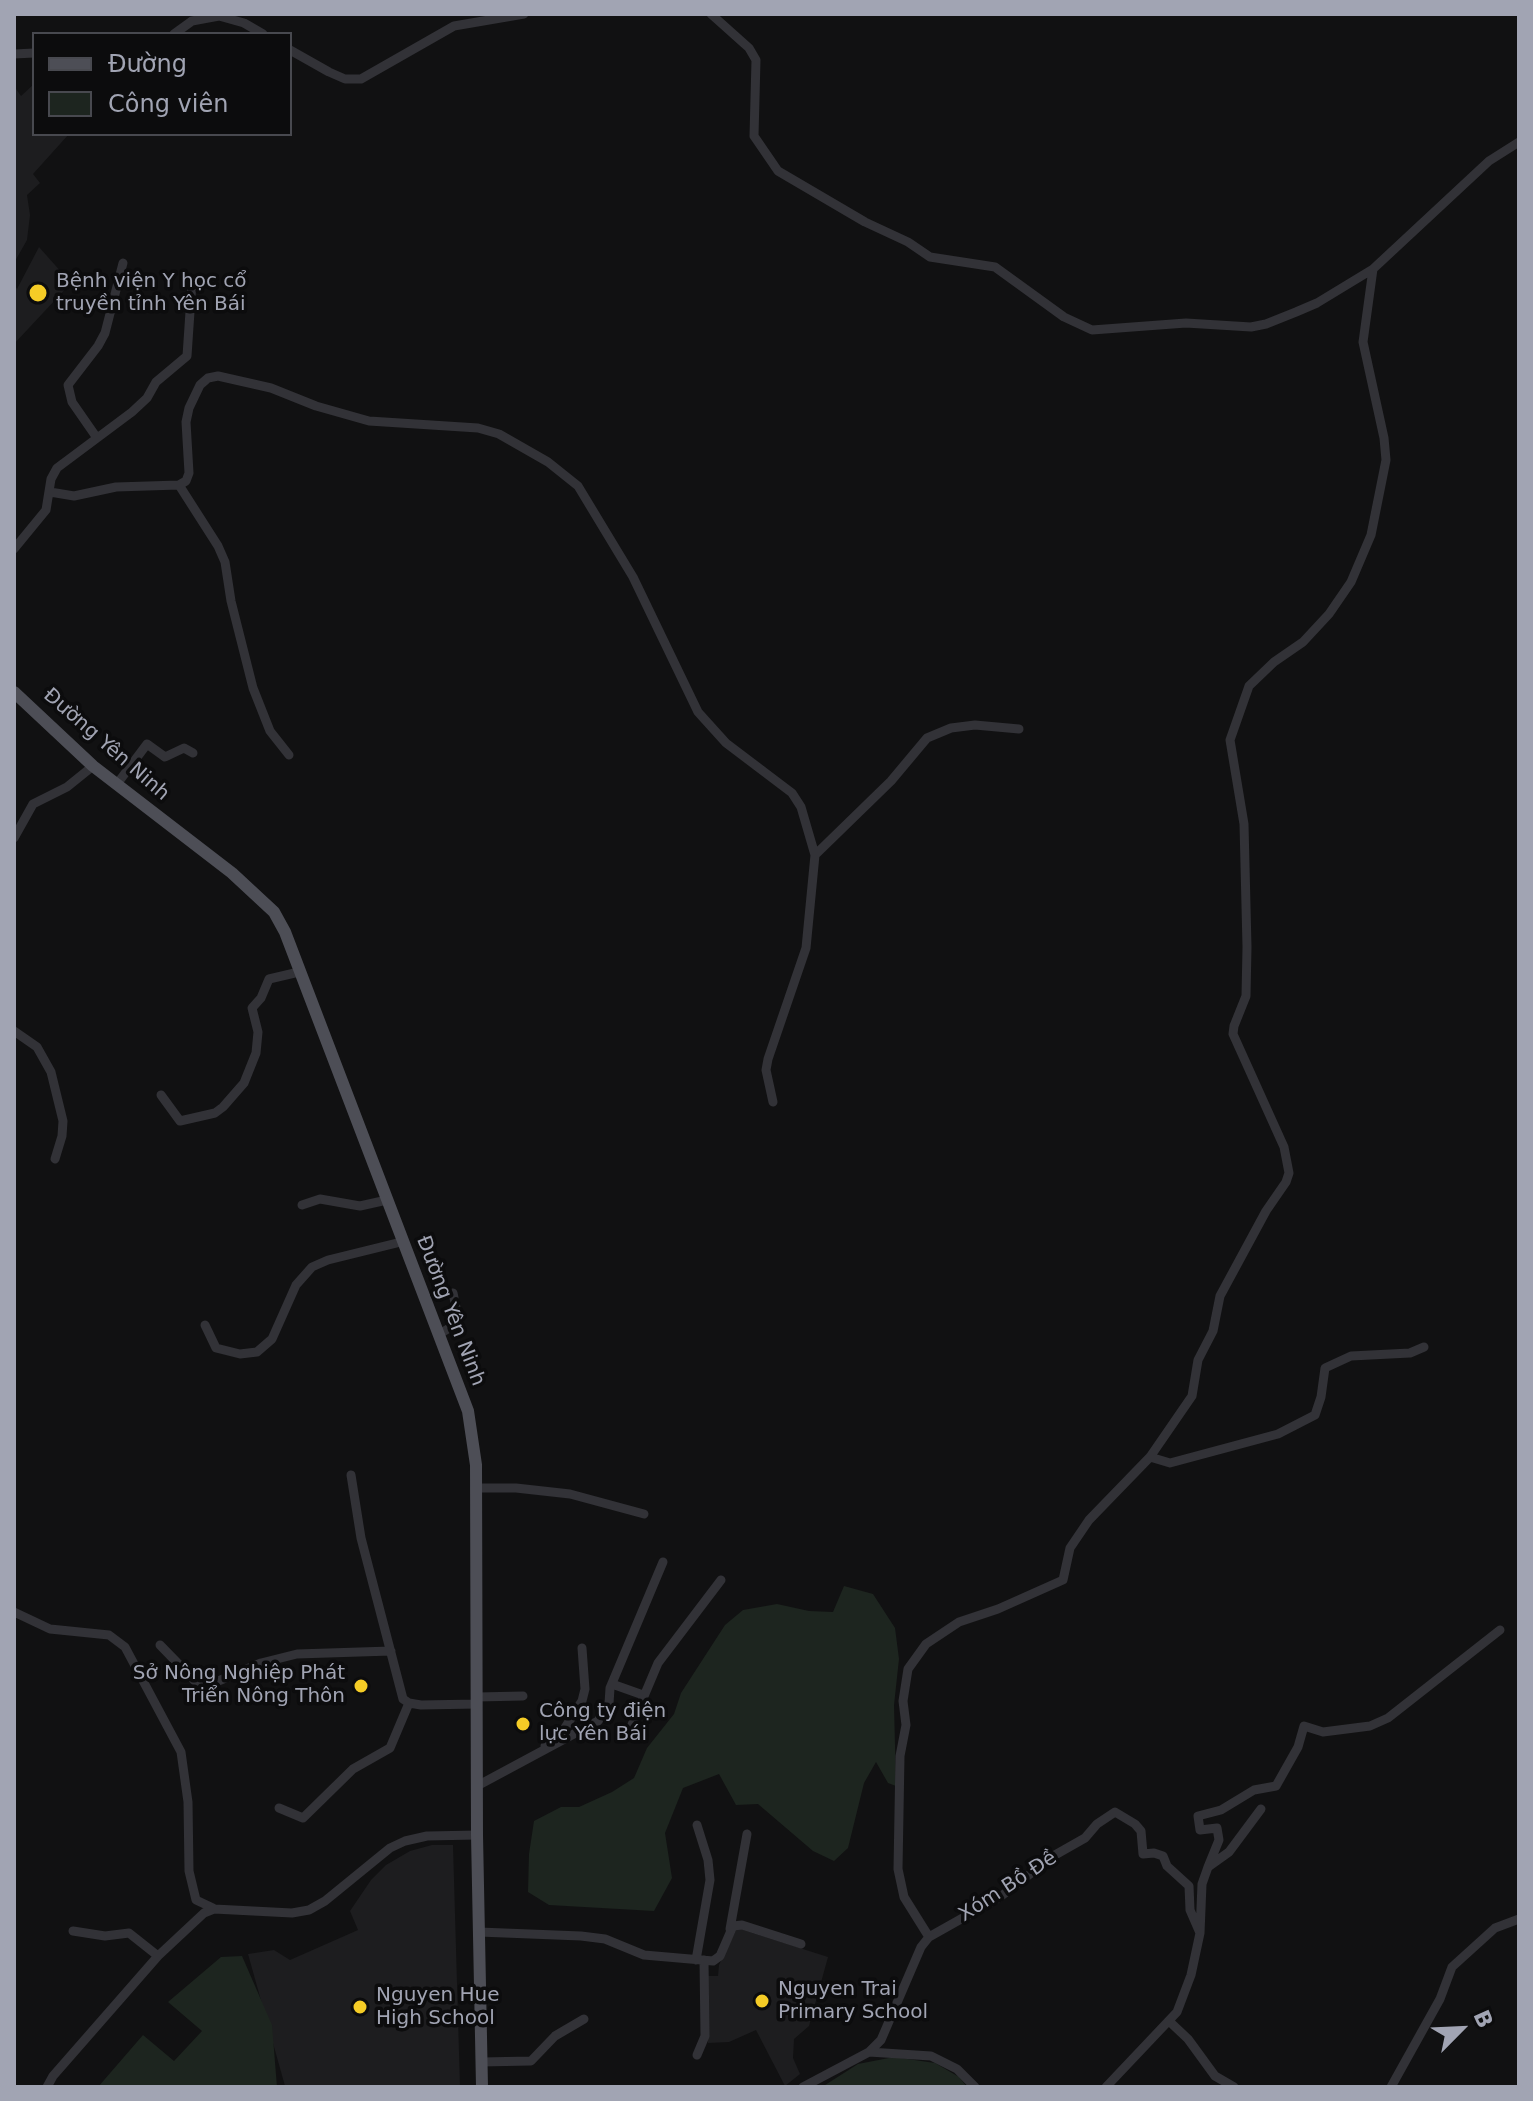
<!DOCTYPE html>
<html>
<head>
<meta charset="utf-8">
<style>
  body { margin:0 }
  #map { position:relative; width:1533px; height:2101px; overflow:hidden; background:#111112; font-family:"DejaVu Sans",sans-serif }
  canvas { display:block }
  .frame { position:absolute; inset:0; border:16px solid #a1a4b3; pointer-events:none }
  .legend { position:absolute; left:32px; top:32px; width:260px; height:104px; box-sizing:border-box; background:#0c0c0d; border:2px solid #48494f; margin:0; padding:10px 14px; list-style:none; font-size:24px; color:#a1a4b3 }
  .legend li { display:flex; align-items:center; gap:16px; height:40px }
  .legend b { width:40px; border:2px solid #48494f }
  .north { position:absolute; left:1421px; top:1989px; width:80px; height:80px; -webkit-text-stroke:6px #0c0c0d; paint-order:stroke; rotate:66deg; font-size:22px; font-weight:700; line-height:32px; text-align:center; color:#a1a4b3 }
  .north::after { content:''; display:block; margin:auto; width:28px; height:36px; background:#a1a4b3; clip-path:polygon(50% 0,100% 100%,50% 72%,0 100%) }
</style>
</head>
<body>
<div id="map">
<canvas width="1533" height="2101"></canvas>
<div class="frame"></div>
<ul class="legend">
<li><b style="height:10px;background:#4d4e56"></b>Đường</li>
<li><b style="height:22px;background:#1d251f"></b>Công viên</li>
</ul>
<div class="north">B</div>
</div>
<script>
const context = document.querySelector('canvas').getContext('2d');
context.lineJoin = 'round';
function paint(path, color) { context.fillStyle = color; context.fill(path, 'evenodd'); }
const toPath = rows => new Path2D(rows.map(r => 'M' + r).join(''));
function trace(path, color, width, dash) { context.strokeStyle = color; context.lineWidth = width; context.lineCap = dash ? 'butt' : 'round'; context.setLineDash(dash || []); context.stroke(path); }
function drawText(font, color, halo, rows, align = 'center') {
  context.font = font + ' "DejaVu Sans",sans-serif'; context.lineWidth = 7; context.setLineDash([]); context.textBaseline = 'middle'; context.strokeStyle = halo; context.fillStyle = color; for (const [text, x, y, turn = 0] of rows) {
    context.save(); context.translate(x, y); context.rotate((+turn || 0) * Math.PI / 180); context.textAlign = isNaN(turn) ? turn : align; if (halo) context.strokeText(text, 0, 0); context.fillText(text, 0, 0); context.restore();
  }
}
const built = toPath([
  [34,84,34,134,69,134,33,174,40,183,27,195,30,215,27,240,14,263,14,86,21,96],
  [39,247,71,283,14,344,14,284,17,289],
  [432,1845,453,1845,460,2087,283,2087,285,2086,248,1954,274,1950,290,1960,358,1930,350,1911,371,1880,386,1865,410,1851],
  [737,1928,828,1957,809,2026,794,2039,793,2058,800,2074,785,2086,756,2030,729,2042,708,2043,708,1976,718,1976,719,1965]
]);
const green = toPath([
  [844,1586,873,1594,895,1628,899,1659,894,1705,896,1786,888,1783,876,1762,864,1783,848,1848,834,1861,813,1851,758,1804,736,1805,719,1774,683,1788,665,1833,672,1878,654,1911,549,1905,528,1892,529,1854,534,1821,561,1807,579,1807,612,1792,634,1778,647,1748,674,1714,681,1693,725,1625,743,1610,777,1604,809,1611,833,1612],
  [242,1956,272,2025,277,2087,98,2087,143,2035,174,2061,202,2031,168,2002,221,1957],
  [894,2057,935,2063,959,2077,967,2087,822,2087,858,2064]
]);
const minor = toPath([
  [711,14,749,48,756,60,754,136,778,171,865,222,908,242,930,257,995,267,1064,317,1092,330,1186,323,1251,327,1266,324,1296,312,1317,303,1373,269,1489,161,1519,142],
  [174,34,192,21,219,16,244,23,263,34],
  [290,50,329,72,345,79,361,79,454,26,524,14],
  [14,54,34,53],
  [97,438,72,402,68,385,98,346,105,333,123,263],
  [179,485,218,546,225,562,231,601,253,688,270,731,289,755],
  [50,492,74,496,116,487,179,485,186,481,189,473,186,422,189,408,200,385,208,378,218,376,271,388,316,406,369,421,478,428,499,434,548,462,578,486,633,577,698,712,726,743,792,793,801,807,815,855],
  [14,549,46,510,51,479,57,468,132,412,147,398,156,382,187,356,192,282],
  [117,784,147,744,165,757,184,748,193,753],
  [14,838,33,804,67,787,93,766],
  [14,1031,37,1047,51,1072,63,1121,62,1136,55,1159],
  [161,1095,180,1121,215,1113,223,1107,244,1083,256,1053,258,1032,252,1008,261,998,269,979,299,972],
  [773,1102,766,1070,768,1059,806,948,815,855,891,781,927,738,951,728,975,725,1019,729],
  [302,1205,320,1199,360,1206,387,1200],
  [205,1325,216,1348,240,1354,257,1352,272,1339,296,1285,312,1267,328,1260,401,1242],
  [438,1335,459,1322,453,1293],
  [1150,1457,1170,1463,1278,1434,1315,1415,1321,1397,1325,1368,1351,1356,1410,1353,1424,1347],
  [351,1475,361,1538,403,1699,409,1703,421,1705,477,1704],
  [477,1488,516,1488,570,1494,644,1514],
  [14,1612,50,1629,109,1635,125,1647,181,1752,188,1802,189,1871,196,1900,213,1908],
  [160,1645,195,1681,216,1682,261,1663,297,1654,391,1651],
  [612,1684,643,1695],
  [477,1697,523,1696],
  [631,1727,658,1663,721,1580],
  [545,1746,563,1731,582,1701,585,1689,582,1648],
  [477,1786,598,1721,609,1704,610,1688,663,1562],
  [279,1808,303,1818,353,1769,390,1748,409,1703],
  [1208,1867,1219,1840,1217,1828,1200,1830,1198,1816,1221,1810,1254,1790,1276,1786,1298,1747,1304,1726,1323,1732,1370,1726,1388,1718,1500,1630],
  [730,1929,747,1834],
  [73,1931,105,1936,129,1933,158,1956],
  [479,1932,581,1936,605,1939,644,1955,713,1961,720,1956,733,1926,742,1925,801,1944],
  [929,1937,904,1897,898,1869,900,1756,906,1725,903,1701,908,1669,926,1644,959,1622,998,1609,1063,1580,1070,1548,1089,1520,1150,1457,1192,1396,1198,1360,1213,1331,1220,1296,1266,1211,1286,1182,1289,1173,1284,1147,1233,1034,1234,1026,1246,996,1247,947,1244,824,1230,740,1249,686,1274,662,1303,642,1329,614,1351,582,1371,535,1386,460,1384,438,1363,342,1373,269],
  [696,1960,710,1880,708,1860,697,1825],
  [1170,2022,1188,2039,1215,2076,1234,2087],
  [869,2052,931,2056,957,2069,975,2087],
  [697,2055,705,2036,704,1960],
  [481,2062,531,2061,555,2036,584,2019],
  [47,2087,53,2076,158,1956,204,1913,214,1909,292,1913,309,1910,325,1901,390,1848,405,1841,427,1836,477,1835],
  [803,2087,869,2052,881,2040,921,1947,929,1937,1000,1897,1055,1855,1085,1838,1097,1824,1115,1812,1135,1824,1141,1831,1143,1854,1154,1853,1163,1856,1167,1866,1189,1886,1190,1910,1200,1933],
  [1106,2087,1177,2012,1191,1975,1200,1933,1202,1884,1208,1867,1229,1852,1261,1809],
  [1391,2087,1440,1999,1452,1967,1495,1928,1519,1919]
]);
const major = toPath([
  [14,692,93,766,232,873,274,912,285,932,468,1411,476,1465,477,1835,482,2087]
]);
const markers = [
  [38,293,10,"#f5cc26"],
  [361,1686,8,"#f5cc26"],
  [523,1724,8,"#f5cc26"],
  [762,2001,8,"#f5cc26"],
  [360,2007,8,"#f5cc26"]
];
const poiNames = [
  ["Bệnh viện Y học cổ",56,282],
  ["truyền tỉnh Yên Bái",56,305],
  ["Sở Nông Nghiệp Phát",345,1674,"right"],
  ["Triển Nông Thôn",345,1697,"right"],
  ["Công ty điện",539,1712],
  ["lực Yên Bái",539,1735],
  ["Nguyen Trai",778,1990],
  ["Primary School",778,2013],
  ["Nguyen Hue",376,1996],
  ["High School",376,2019]
];
const streetNames = [
  ["Đường Yên Ninh",106,745,41],
  ["Đường Yên Ninh",450,1311,69],
  ["Xóm Bồ Đề",1008,1887,-33]
];
paint(built, '#1d1d1f');
paint(green, '#1d251f');
trace(minor, '#323237', 9);
trace(major, '#4d4e56', 12);
for (const [x, y, r, color] of markers) { const dot = new Path2D(); dot.arc(x, y, r, 0, 2 * Math.PI); context.fillStyle = color; context.fill(dot); trace(dot, '#0c0c0d', 3); }
drawText('20px', '#a1a4b3', '#0c0c0d', poiNames, 'left');
drawText('20px', '#a1a4b3', '#0c0c0d', streetNames);
</script>
</body>
</html>
